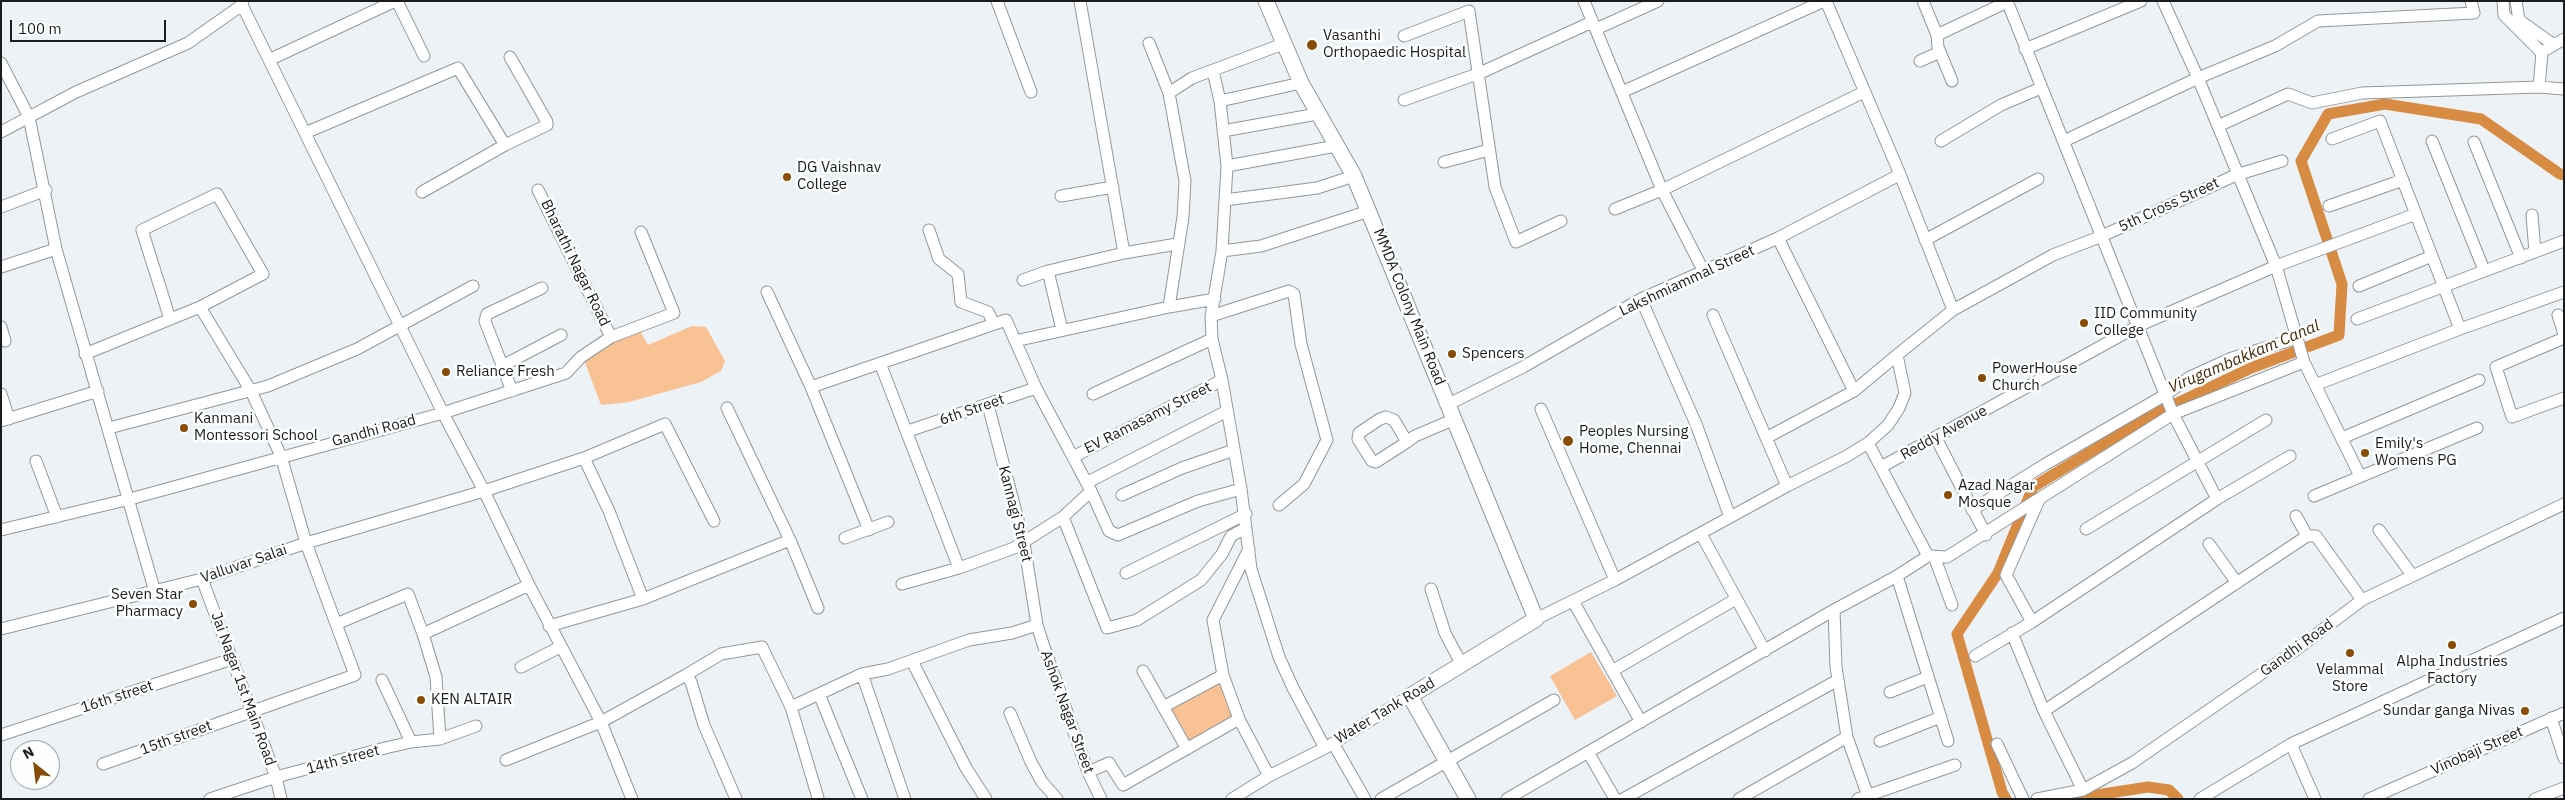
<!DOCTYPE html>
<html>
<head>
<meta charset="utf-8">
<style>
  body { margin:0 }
  #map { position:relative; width:2565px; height:800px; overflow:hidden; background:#ecf2f5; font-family:"IBM Plex Sans",sans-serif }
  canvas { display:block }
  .frame { position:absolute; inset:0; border:2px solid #1a1c1d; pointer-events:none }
  .north { position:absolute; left:10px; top:740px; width:50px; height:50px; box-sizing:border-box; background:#fdffff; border:1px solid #a2a4a5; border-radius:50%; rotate:331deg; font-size:14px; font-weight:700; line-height:20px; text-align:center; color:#1a1c1d }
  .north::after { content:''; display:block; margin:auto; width:18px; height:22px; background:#874c05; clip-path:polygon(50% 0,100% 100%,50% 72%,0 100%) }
  .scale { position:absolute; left:10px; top:20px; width:156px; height:22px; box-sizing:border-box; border:2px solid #1a1c1d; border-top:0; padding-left:6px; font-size:15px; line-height:18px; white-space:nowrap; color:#1a1c1d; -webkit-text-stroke:4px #fdffff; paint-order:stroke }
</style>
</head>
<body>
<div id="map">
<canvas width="2565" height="800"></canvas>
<div class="frame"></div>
<div class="north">N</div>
<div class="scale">100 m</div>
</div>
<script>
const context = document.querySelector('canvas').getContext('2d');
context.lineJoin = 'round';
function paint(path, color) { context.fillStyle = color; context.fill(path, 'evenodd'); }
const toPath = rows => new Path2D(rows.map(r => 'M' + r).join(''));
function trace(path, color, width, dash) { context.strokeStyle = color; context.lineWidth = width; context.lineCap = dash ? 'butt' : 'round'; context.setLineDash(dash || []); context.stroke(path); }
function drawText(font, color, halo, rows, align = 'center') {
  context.font = font + ' "IBM Plex Sans",sans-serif'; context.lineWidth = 5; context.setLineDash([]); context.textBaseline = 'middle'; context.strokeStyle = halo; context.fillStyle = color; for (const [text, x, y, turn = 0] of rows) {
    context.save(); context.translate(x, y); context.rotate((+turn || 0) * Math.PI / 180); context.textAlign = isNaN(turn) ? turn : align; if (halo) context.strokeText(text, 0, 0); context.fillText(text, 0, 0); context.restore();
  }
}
const green = toPath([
  [692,326,706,327,725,361,721,371,701,382,629,402,601,405,584,360,612,339,640,331,648,345],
  [1591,652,1617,696,1575,720,1550,676],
  [1221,679,1237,719,1186,747,1165,707]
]);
const canal = toPath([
  [2006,799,2002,792,1957,634,1998,573,2033,487,2148,417,2251,368,2339,335,2342,284,2301,161,2328,114,2385,104,2481,119,2560,174,2564,175],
  [2071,799,2148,787,2169,790,2178,799]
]);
const street = toPath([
  [243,1,242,5,305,133,443,413,484,491,529,585,601,722,632,799],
  [397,1,424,56],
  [997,1,1031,92],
  [1080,1,1124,253],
  [1584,1,1662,190,1704,272],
  [1826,1,1899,172,1953,310],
  [1923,1,1937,35,1938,47,1952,81],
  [2007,1,2173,414,2217,499],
  [2163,1,2198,78,2276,266,2304,362,2360,476],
  [2503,1,2504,15,2542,53,2539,87],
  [2516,1,2519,20,2554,45],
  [1596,29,1658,1],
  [1937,35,2007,2],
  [1404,36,1469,11,1495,187,1516,242,1561,221],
  [1149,43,1169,93],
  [2025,49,2141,1],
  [2547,49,2564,39],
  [271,59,395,1],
  [1920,61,1940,52],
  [1,63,29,117,56,249,155,592],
  [1213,71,1220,101,1227,166,1222,251,1211,316,1212,339,1222,380,1241,489,1251,569,1279,657,1293,688,1325,748],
  [1622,92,1824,1],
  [1404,100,1480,73,1592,22],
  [1220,101,1301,83],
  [2218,126,2288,94,2312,103,2362,93,2539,87,2564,89],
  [1223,131,1317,114],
  [1,132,76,92,188,43,242,5],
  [305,133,458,68,505,145],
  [2332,139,2380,121,2460,329],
  [1941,141,2001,105,2041,88],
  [2064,141,2198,78,2275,46,2318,21,2474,13,2471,1],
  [2432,141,2484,270],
  [2474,142,2521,258],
  [1444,162,1489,150],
  [1227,166,1336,146],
  [538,190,611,337],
  [422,192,505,145,547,125,547,122,510,57],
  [1061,196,1113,187],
  [1225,200,1317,188,1354,176],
  [2329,206,2403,180],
  [1,207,46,190],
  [1615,209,1662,190,1864,92],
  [2532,215,2535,252],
  [929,230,939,259,958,274,961,302,988,312,994,324],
  [1778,238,1854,391],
  [1925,240,2038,179],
  [1222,251,1261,246,1369,211],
  [1,267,56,249],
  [1048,271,1062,330],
  [1023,280,1048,271,1124,253,1177,244],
  [2359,286,2432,256],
  [767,292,811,387,869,530],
  [1641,299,1696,424,1730,517],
  [1169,307,1183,217,1185,181,1169,93,1192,78,1283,44],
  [1713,315,1787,486],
  [2558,315,2564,334],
  [1211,316,1289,291,1294,294,1301,344,1327,440,1304,484,1279,505],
  [2357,319,2564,241],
  [1,327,5,341],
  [2564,338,2496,367,2512,417,2564,398],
  [1015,341,1169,307,1215,299],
  [85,354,200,307,263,274,217,194,142,230,170,319],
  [880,363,959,568,1014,548,1063,517],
  [504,365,561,335],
  [2315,385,2460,329,2564,292],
  [811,387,1006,320,1036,388,1091,491,1063,517,1107,628,1137,620,1201,580,1222,554,1231,536,1244,529],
  [512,391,485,321,487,314,542,288],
  [1,394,9,419],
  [1093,394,1212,339],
  [1449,404,1523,367,1641,299,1778,238,1899,175],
  [988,405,1024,543,1037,625,1043,644,1088,772,1101,799],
  [727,408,790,540,818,608],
  [1541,409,1615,580],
  [1,421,98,391],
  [109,428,268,386,357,349,473,286],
  [908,431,1036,388],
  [1766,438,1854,391,1897,355],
  [1936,438,1986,535],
  [2342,438,2479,380],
  [1407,442,1394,420,1386,417,1380,419,1359,433,1358,439,1372,461,1376,462,1407,442,1415,436,1455,419],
  [1868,443,1928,556],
  [1073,457,1222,380],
  [584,458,665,424,714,521],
  [36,461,57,517],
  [1881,467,2138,326,2276,266,2416,214],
  [1088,482,1227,411],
  [1091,491,1109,531,1118,535,1198,501,1241,489],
  [1122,495,1182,468,1234,450],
  [2314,496,2477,428],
  [1972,510,2044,465,2165,395,2190,377,2232,358,2297,338],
  [2296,516,2307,536],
  [2086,529,2266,420],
  [1,530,130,499,443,413,566,373,581,357,611,337,674,313,641,232],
  [2379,530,2412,575],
  [1701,534,1765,651],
  [845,538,888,522],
  [2209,544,2237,583],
  [1249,549,1213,620,1223,675,1239,719,1269,776],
  [1934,556,1952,605],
  [1126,573,1246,514],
  [1897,576,1948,741],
  [202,579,276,777,281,799],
  [902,584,959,568],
  [1431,589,1445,633,1462,665],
  [1573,601,1641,722],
  [1834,610,1836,667,1847,737,1869,799],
  [1536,619,1615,580,1787,486,1847,456,1868,443,1888,425,1899,408,1905,393,1897,355,1953,310,2053,255,2102,236,2236,175,2282,161],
  [2032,622,2006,575,2039,500],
  [336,624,408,594,423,634,529,585],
  [549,626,643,599,790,540],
  [1,629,202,579,306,543,484,491,584,458,609,511,643,599],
  [2012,633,2044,711,2083,790],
  [423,634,436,677,440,739],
  [1975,656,2032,622,2217,499,2290,456],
  [912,661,966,768,986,799],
  [521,667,560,647],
  [1143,671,1187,749],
  [1612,671,1736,599],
  [862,674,905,799],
  [686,675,721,654,762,647,791,707,819,694],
  [382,680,411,742],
  [1890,692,1928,677],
  [791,707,818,798],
  [1163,707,1223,675],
  [2044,711,2307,536,2316,536,2362,600],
  [1010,713,1031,762,1042,782,1057,799],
  [2551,718,2564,758],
  [1,735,232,659],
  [1880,741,1941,717],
  [1333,743,1365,799],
  [1997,744,2023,799],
  [2291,744,2315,799],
  [1588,752,1615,799],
  [506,760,601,722,686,675,691,682,704,725,736,799],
  [103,764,355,675,306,543,281,456,251,391,200,307],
  [1088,772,1109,763,1123,785,1239,719],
  [210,799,276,777,385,748,411,742,440,739,476,726],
  [862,799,819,694,862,674,888,669,969,640,1012,633,1037,625],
  [1232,799,1269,776,1325,748,1410,696],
  [1381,799,1554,700],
  [1507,799,1834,610,1897,576,1928,556,1947,557,2173,414,2304,362],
  [1623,799,1838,680],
  [1739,799,1847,737],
  [1858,799,1955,765],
  [2037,799,2083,790,2132,763,2293,652,2362,600,2564,504],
  [2200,799,2291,744,2564,618],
  [2369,799,2564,713],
  [2535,799,2564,788]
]);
const secondary = toPath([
  [1266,1,1301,83,1354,176,1536,619,1410,696,1468,799]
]);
const markers = [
  [1312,45,6,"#874c05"],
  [787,177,5,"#874c05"],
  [2084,323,5,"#874c05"],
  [1452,354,5,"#874c05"],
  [446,372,5,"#874c05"],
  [1982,378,5,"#874c05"],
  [184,428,5,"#874c05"],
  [1568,441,6,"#874c05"],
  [2365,453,5,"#874c05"],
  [1948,495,5,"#874c05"],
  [193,604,5,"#874c05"],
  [2452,645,5,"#874c05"],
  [2350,653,5,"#874c05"],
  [421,700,5,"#874c05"],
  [2525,711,5,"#874c05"]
];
const poiNames = [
  ["Vasanthi",1323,36],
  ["Orthopaedic Hospital",1323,53],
  ["DG Vaishnav",797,168],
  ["College",797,185],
  ["IID Community",2094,314],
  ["College",2094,331],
  ["Spencers",1462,354],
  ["PowerHouse",1992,369],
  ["Church",1992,386],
  ["Reliance Fresh",456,372],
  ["Kanmani",194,419],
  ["Montessori School",194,436],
  ["Peoples Nursing",1579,432],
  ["Home, Chennai",1579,449],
  ["Emily's",2375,444],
  ["Womens PG",2375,461],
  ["Azad Nagar",1958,486],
  ["Mosque",1958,503],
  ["Seven Star",183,595,"right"],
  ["Pharmacy",183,612,"right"],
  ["Alpha Industries",2452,662,"center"],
  ["Factory",2452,679,"center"],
  ["Velammal",2350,670,"center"],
  ["Store",2350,687,"center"],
  ["KEN ALTAIR",431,700],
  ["Sundar ganga Nivas",2515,711,"right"]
];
const streetNames = [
  ["5th Cross Street",2169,205,-25],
  ["Bharathi Nagar Road",575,263,64],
  ["Lakshmiammal Street",1687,281,-25],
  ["MMDA Colony Main Road",1409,307,68],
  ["6th Street",972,410,-19],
  ["EV Ramasamy Street",1148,418,-27],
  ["Gandhi Road",374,431,-15],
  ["Reddy Avenue",1944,433,-29],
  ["Kannagi Street",1015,514,76],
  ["Valluvar Salai",244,564,-19],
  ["Gandhi Road",2297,648,-36],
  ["Jai Nagar 1st Main Road",243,689,70],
  ["16th street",117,697,-18],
  ["Water Tank Road",1385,711,-31],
  ["Ashok Nagar Street",1067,712,70],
  ["15th street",176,738,-20],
  ["Vinobaji Street",2477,751,-24],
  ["14th street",343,760,-15]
];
const waterNames = [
  ["Virugambakkam Canal",2244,357,-23]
];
paint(green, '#f8c295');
trace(canal, '#d88b42', 11);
trace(street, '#92989a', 13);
trace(secondary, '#92989a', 17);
trace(street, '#fff', 11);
trace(secondary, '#fff', 15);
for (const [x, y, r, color] of markers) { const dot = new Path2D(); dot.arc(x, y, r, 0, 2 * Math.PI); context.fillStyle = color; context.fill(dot); trace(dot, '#fdffff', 2); }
drawText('15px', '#1a1c1d', '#fdffff', poiNames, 'left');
drawText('15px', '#1a1c1d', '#fdffff', streetNames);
drawText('italic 16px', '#442606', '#fdffff', waterNames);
</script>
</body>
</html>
